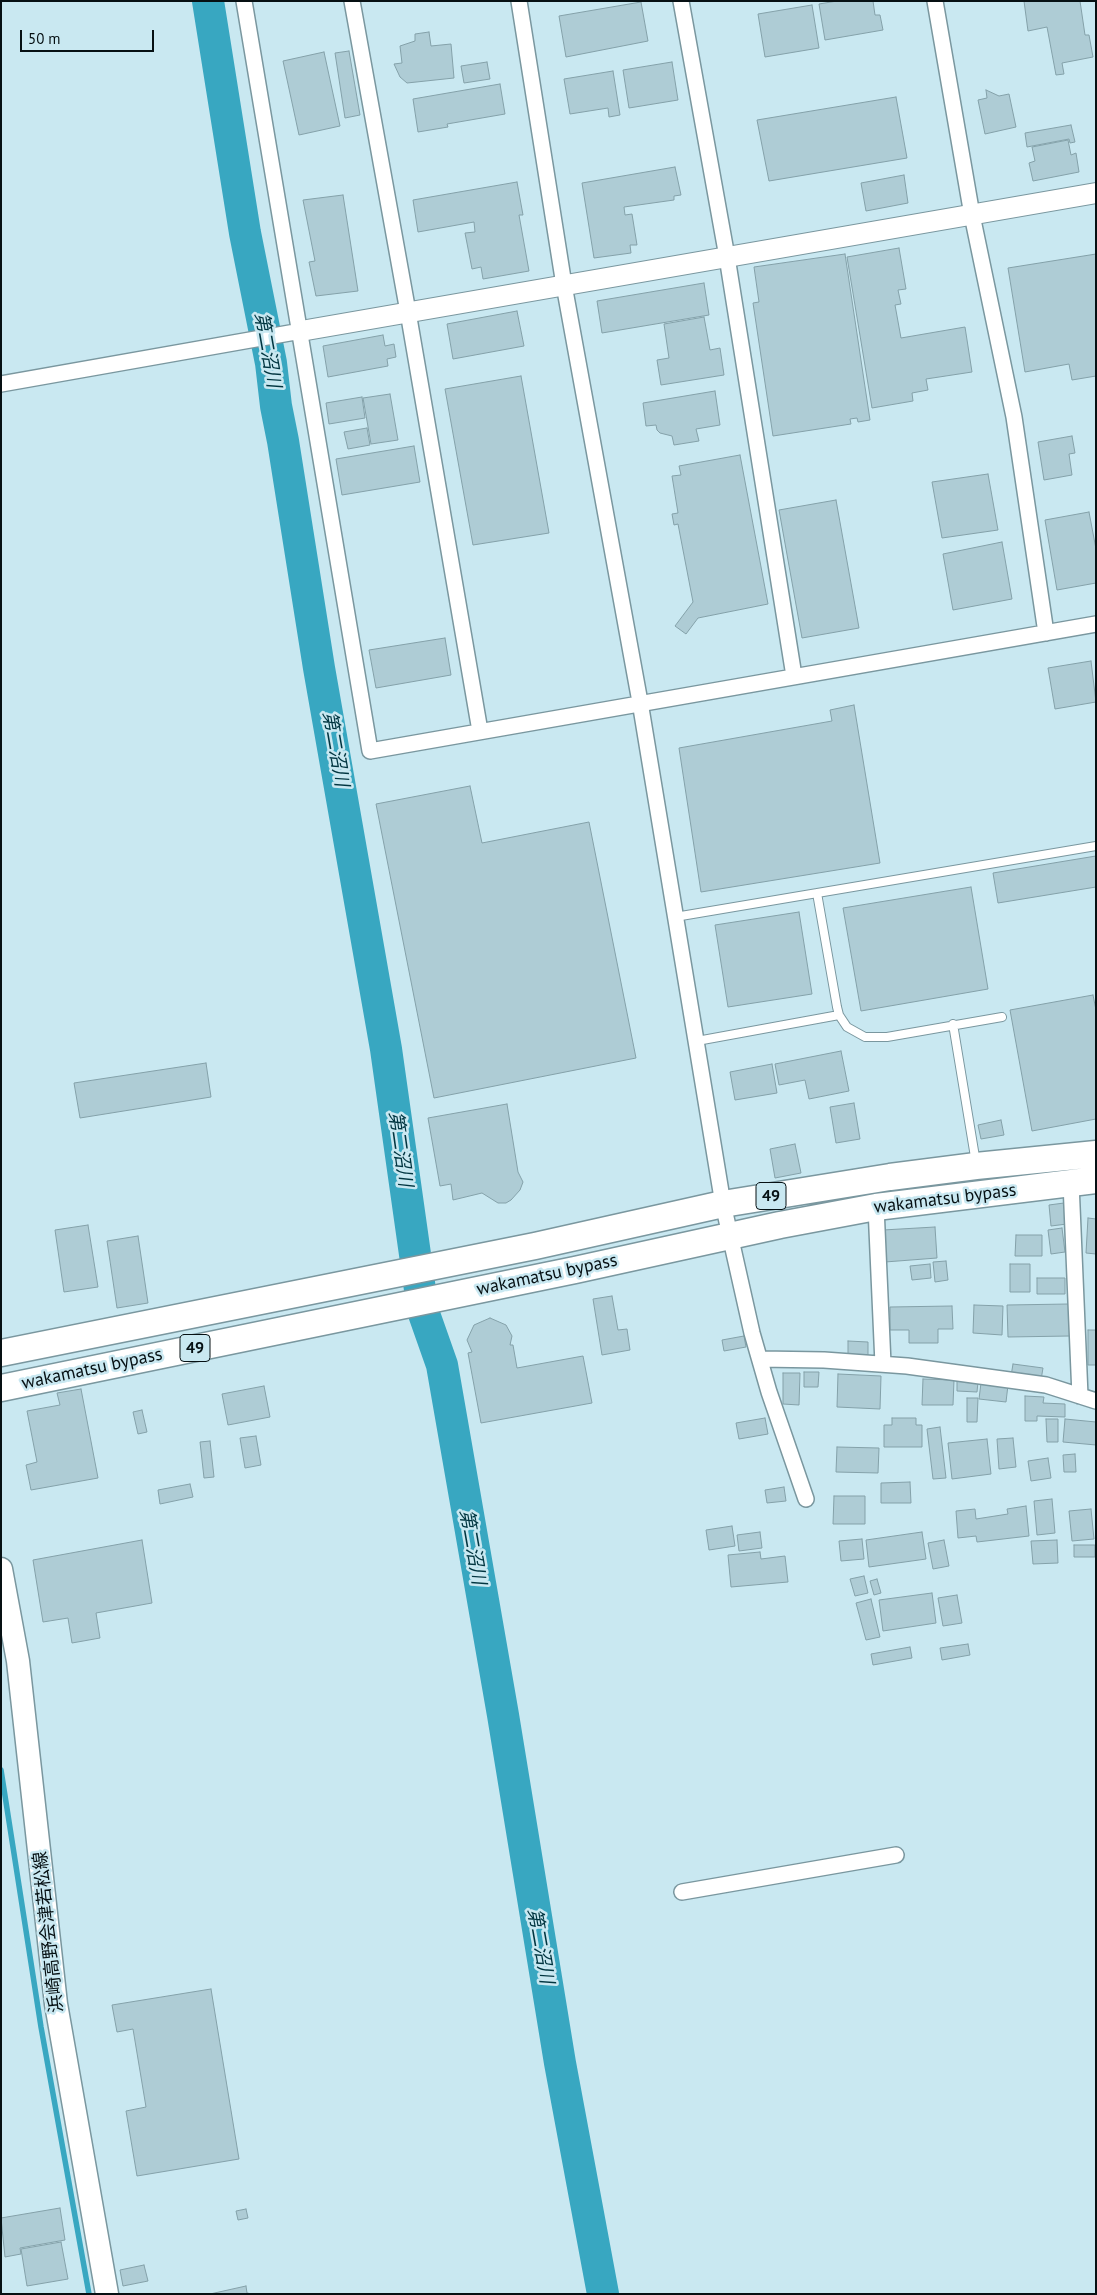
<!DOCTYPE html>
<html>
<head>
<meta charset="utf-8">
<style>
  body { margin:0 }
  #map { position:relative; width:1097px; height:2295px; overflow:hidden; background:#c9e8f1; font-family:"PT Sans",sans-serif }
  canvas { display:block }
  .frame { position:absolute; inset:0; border:2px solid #061013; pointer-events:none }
  .scale { position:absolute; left:20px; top:30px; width:134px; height:22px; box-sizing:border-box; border:2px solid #061013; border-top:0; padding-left:6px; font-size:15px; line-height:18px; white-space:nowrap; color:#061013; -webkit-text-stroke:4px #c9e8f1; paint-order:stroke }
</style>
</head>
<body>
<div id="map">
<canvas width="1097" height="2295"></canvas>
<div class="frame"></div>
<div class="scale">50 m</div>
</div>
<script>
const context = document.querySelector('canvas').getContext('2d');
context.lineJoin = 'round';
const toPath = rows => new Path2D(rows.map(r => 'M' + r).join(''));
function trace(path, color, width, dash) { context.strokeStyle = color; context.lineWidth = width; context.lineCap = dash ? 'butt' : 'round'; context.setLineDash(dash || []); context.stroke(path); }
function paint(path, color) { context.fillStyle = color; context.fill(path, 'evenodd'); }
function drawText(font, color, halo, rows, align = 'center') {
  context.font = font + ' "PT Sans","Noto Sans JP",sans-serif'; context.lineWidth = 5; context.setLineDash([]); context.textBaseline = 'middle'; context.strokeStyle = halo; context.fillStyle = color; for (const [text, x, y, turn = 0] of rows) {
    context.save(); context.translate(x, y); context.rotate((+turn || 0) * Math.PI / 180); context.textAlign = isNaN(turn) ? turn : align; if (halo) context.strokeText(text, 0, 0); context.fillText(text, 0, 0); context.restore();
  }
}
const stream = toPath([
  [1,1770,41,2027,89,2294]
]);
const river = toPath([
  [208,1,245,233,271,363,276,406,283,441,319,668,386,1049,423,1311,442,1365,503,1715,560,2063,603,2294]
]);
const building = toPath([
  [837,1,873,1,875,15,880,15,883,30,825,40,819,4,837,1],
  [1024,1,1080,1,1085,35,1089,35,1093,57,1062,63,1064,74,1056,75,1047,27,1028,31,1024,1],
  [641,2,648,41,566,57,559,16,641,2],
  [812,5,819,48,765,57,758,14,812,5],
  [429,32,431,46,451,44,454,78,407,83,400,77,394,64,402,63,400,46,415,41,415,34,429,32],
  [349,51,360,115,345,118,335,53,349,51],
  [324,52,340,126,299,135,283,61,324,52],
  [487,62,490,79,464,83,461,66,487,62],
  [672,62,678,100,629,108,623,70,672,62],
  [613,71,620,115,609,117,608,108,570,114,564,79,613,71],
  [500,84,505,114,447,124,448,127,418,132,413,99,500,84],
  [986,90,999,96,1009,94,1016,127,985,134,978,100,987,98,986,90],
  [896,97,907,158,769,181,757,120,896,97],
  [1071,125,1075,142,1070,143,1069,139,1027,147,1025,133,1071,125],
  [1068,140,1071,155,1076,153,1079,172,1033,181,1029,163,1035,161,1032,147,1068,140],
  [675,167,681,195,674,196,674,200,624,207,625,215,632,214,637,245,630,245,631,253,594,258,582,183,675,167],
  [904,175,908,203,866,211,861,183,904,175],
  [517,182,523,215,519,215,529,271,483,279,481,267,472,269,465,233,475,232,474,222,418,232,413,200,517,182],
  [343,195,358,291,316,296,309,262,315,261,303,200,343,195],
  [899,248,906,289,898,290,901,304,895,305,901,338,965,327,972,372,926,379,928,390,912,393,913,401,872,408,847,257,899,248],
  [845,254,870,420,858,422,857,418,850,419,851,424,773,436,753,303,759,302,754,267,845,254],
  [1096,254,1096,376,1072,380,1069,364,1025,372,1008,268,1096,254],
  [704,283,709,315,602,333,597,301,704,283],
  [517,311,524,346,453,359,447,324,517,311],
  [704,317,710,350,720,348,724,375,661,385,657,360,669,358,664,324,704,317],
  [383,335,385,346,394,344,396,357,387,359,388,366,328,377,323,346,383,335],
  [521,376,549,533,473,545,445,389,521,376],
  [715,391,720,425,696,429,699,441,674,445,672,436,660,433,657,430,656,425,646,426,643,403,715,391],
  [390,394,398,440,371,444,363,398,390,394],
  [362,397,365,418,329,424,326,403,362,397],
  [367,428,370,445,348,449,344,432,367,428],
  [1072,436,1075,453,1069,454,1072,475,1044,480,1038,442,1072,436],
  [414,446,420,482,342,495,336,459,414,446],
  [740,455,768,604,698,618,686,634,675,626,693,602,678,524,674,525,672,514,678,513,672,476,681,475,679,466,740,455],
  [988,474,998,530,942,538,932,482,988,474],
  [836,500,859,628,802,638,779,510,836,500],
  [1089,512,1096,549,1096,583,1057,590,1045,520,1089,512],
  [1002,542,1012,599,953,610,943,554,1002,542],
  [445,638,451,675,376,688,369,650,445,638],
  [1091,661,1096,702,1055,709,1048,668,1091,661],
  [854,705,880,863,701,892,679,748,832,721,830,710,854,705],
  [470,786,482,843,589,822,636,1058,434,1098,376,804,470,786],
  [1096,856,1096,887,998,903,993,873,1096,856],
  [971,887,988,989,861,1011,843,908,971,887],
  [799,912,812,994,728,1007,715,925,799,912],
  [1093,995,1096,1010,1096,1119,1032,1131,1010,1010,1093,995],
  [841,1051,849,1091,809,1099,805,1080,779,1085,775,1064,841,1051],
  [206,1063,211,1097,80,1118,74,1083,206,1063],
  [772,1064,777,1093,735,1100,730,1072,772,1064],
  [854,1103,860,1139,836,1143,830,1107,854,1103],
  [507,1104,518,1172,523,1182,520,1190,511,1200,506,1203,498,1203,482,1193,453,1200,451,1184,440,1186,428,1118,507,1104],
  [1001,1120,1004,1135,981,1139,978,1125,1001,1120],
  [795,1144,801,1173,775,1178,770,1149,795,1144],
  [1064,1203,1067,1224,1051,1226,1049,1205,1064,1203],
  [1088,1218,1096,1219,1096,1254,1086,1253,1088,1218],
  [88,1225,98,1287,64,1292,55,1230,88,1225],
  [935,1227,937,1258,885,1262,883,1230,935,1227],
  [1062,1228,1065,1252,1051,1254,1048,1230,1062,1228],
  [1016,1235,1042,1235,1042,1256,1015,1256,1016,1235],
  [138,1236,148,1303,117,1308,107,1241,138,1236],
  [946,1261,948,1280,935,1282,933,1262,946,1261],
  [930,1264,931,1278,912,1280,910,1266,930,1264],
  [1010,1264,1030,1264,1030,1292,1010,1292,1010,1264],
  [1037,1278,1065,1278,1065,1294,1037,1294,1037,1278],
  [612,1296,618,1330,627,1329,630,1350,602,1355,593,1299,612,1296],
  [1069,1304,1070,1336,1008,1337,1007,1305,1069,1304],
  [974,1305,1003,1306,1002,1335,973,1333,974,1305],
  [952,1306,953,1329,938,1329,938,1343,909,1343,909,1330,890,1330,890,1307,952,1306],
  [490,1318,506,1325,512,1336,510,1345,513,1345,517,1368,583,1356,592,1403,481,1423,468,1353,472,1352,467,1340,474,1325,490,1318],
  [1088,1330,1096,1330,1096,1365,1088,1365,1088,1330],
  [744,1336,746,1347,724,1351,722,1340,744,1336],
  [848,1341,868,1342,868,1357,848,1357,848,1341],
  [1013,1364,1043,1368,1041,1380,1011,1376,1013,1364],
  [804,1372,819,1372,818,1387,804,1387,804,1372],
  [783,1373,800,1373,799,1405,783,1404,783,1373],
  [838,1374,881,1376,880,1409,837,1407,838,1374],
  [923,1379,954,1380,953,1405,922,1405,923,1379],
  [957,1380,978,1382,977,1392,957,1391,957,1380],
  [981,1383,1008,1385,1006,1402,979,1399,981,1383],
  [264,1386,270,1417,228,1425,222,1394,264,1386],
  [81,1389,98,1478,31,1490,26,1465,37,1462,27,1411,60,1405,57,1393,81,1389],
  [1025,1396,1044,1397,1043,1403,1065,1404,1065,1417,1037,1416,1037,1421,1025,1421,1025,1396],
  [967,1398,978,1398,977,1422,967,1422,967,1398],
  [142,1410,147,1432,138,1434,133,1412,142,1410],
  [765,1418,768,1434,739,1439,736,1423,765,1418],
  [892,1418,916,1418,916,1425,922,1425,922,1447,884,1447,884,1425,892,1425,892,1418],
  [1046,1419,1058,1419,1058,1442,1047,1442,1046,1419],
  [1065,1419,1096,1422,1096,1445,1063,1442,1065,1419],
  [940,1427,946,1478,933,1479,927,1429,940,1427],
  [256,1436,261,1465,245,1468,240,1438,256,1436],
  [1013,1438,1016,1467,999,1469,997,1439,1013,1438],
  [987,1439,991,1474,952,1479,948,1443,987,1439],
  [210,1441,214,1477,204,1478,200,1442,210,1441],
  [837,1447,879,1448,878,1473,836,1472,837,1447],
  [1075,1454,1076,1472,1064,1472,1063,1455,1075,1454],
  [1048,1458,1051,1478,1031,1481,1028,1461,1048,1458],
  [910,1482,911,1503,881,1503,881,1483,910,1482],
  [190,1484,193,1497,160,1504,158,1490,190,1484],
  [784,1487,786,1501,767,1503,765,1490,784,1487],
  [834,1496,865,1496,865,1524,833,1524,834,1496],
  [1052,1499,1055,1533,1037,1535,1034,1501,1052,1499],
  [1026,1506,1029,1536,977,1542,976,1536,958,1538,956,1511,975,1509,976,1519,1008,1514,1007,1509,1026,1506],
  [1091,1509,1094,1539,1072,1541,1069,1511,1091,1509],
  [732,1526,735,1546,709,1550,706,1530,732,1526],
  [760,1532,762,1548,739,1551,737,1535,760,1532],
  [922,1532,926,1559,869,1567,866,1540,922,1532],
  [862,1539,864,1559,841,1561,839,1541,862,1539],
  [142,1540,152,1603,96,1613,100,1638,72,1643,68,1618,43,1622,33,1560,142,1540],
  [944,1540,949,1566,933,1569,928,1543,944,1540],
  [1057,1540,1058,1563,1033,1564,1031,1541,1057,1540],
  [1074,1545,1095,1545,1095,1557,1074,1557,1074,1545],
  [760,1552,761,1559,785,1556,788,1582,731,1587,728,1555,760,1552],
  [864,1576,868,1593,855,1596,850,1579,864,1576],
  [877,1579,881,1593,874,1595,870,1581,877,1579],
  [932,1593,936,1623,883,1631,879,1600,932,1593],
  [957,1595,962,1623,943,1626,938,1598,957,1595],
  [871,1599,880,1637,866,1640,856,1603,871,1599],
  [968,1644,970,1655,942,1660,940,1648,968,1644],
  [910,1647,912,1658,873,1665,871,1654,910,1647],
  [211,1989,239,2159,137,2176,126,2111,146,2107,133,2029,117,2032,112,2005,211,1989],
  [60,2208,65,2240,20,2248,21,2254,5,2257,1,2218,60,2208],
  [246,2209,248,2218,238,2220,236,2211,246,2209],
  [61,2242,68,2279,27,2286,21,2249,61,2242],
  [144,2265,148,2281,123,2286,120,2270,144,2265],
  [246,2286,247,2293,252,2294,210,2294,246,2286]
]);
const service = toPath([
  [817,893,837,1007,839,1015,847,1027,865,1037,887,1037,1002,1017],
  [675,917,1096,846],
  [953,1024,976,1163],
  [697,1041,839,1015]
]);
const minor = toPath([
  [244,1,370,751,1096,624],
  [352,1,408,312,480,731],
  [519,1,564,285,640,702,723,1204,752,1333,769,1392,806,1499],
  [681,1,727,257,794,676],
  [935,1,972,215,1014,417,1046,633],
  [1,384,301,331],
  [1071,1183,1080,1396],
  [876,1207,883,1364],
  [760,1359,824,1360,907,1366,1046,1385,1096,1401],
  [682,1892,896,1855]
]);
const tertiary = toPath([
  [301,331,1096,193]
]);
const secondary = toPath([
  [1,1569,18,1661,56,2004,107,2294]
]);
const trunk = toPath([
  [1,1353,535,1246,723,1204,890,1177,976,1166,1096,1154],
  [1,1388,575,1270,780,1225,876,1207,1096,1180]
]);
const shields = [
  [771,1196,30],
  [195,1348,30]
];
const shieldNames = [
  ["49",771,1196],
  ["49",195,1348]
];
const streetNames = [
  ["wakamatsu bypass",945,1199,-7],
  ["wakamatsu bypass",547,1275,-12],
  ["wakamatsu bypass",92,1369,-12],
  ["浜崎高野会津若松線",49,1932,-96]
];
const waterNames = [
  ["第二沼川",267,350,80],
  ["第二沼川",335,749,80],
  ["第二沼川",400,1149,82],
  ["第二沼川",472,1547,80],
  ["第二沼川",540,1946,80]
];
trace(stream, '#38a7c1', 5.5);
trace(river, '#38a7c1', 32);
paint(building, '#aeccd5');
trace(building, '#84a1a9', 1);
trace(service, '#7a979f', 10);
trace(minor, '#7a979f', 18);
trace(tertiary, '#7a979f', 22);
trace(secondary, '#7a979f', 25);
trace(trunk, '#7a979f', 29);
trace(service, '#fff', 8);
trace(minor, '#fff', 15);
trace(tertiary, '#fff', 20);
trace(secondary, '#fff', 22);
trace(trunk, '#fff', 26);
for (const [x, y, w] of shields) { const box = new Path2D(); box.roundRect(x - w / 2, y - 13.5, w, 27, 4); context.fillStyle = '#c9e8f1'; context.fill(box); trace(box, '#061013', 1); }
drawText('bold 16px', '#061013', null, shieldNames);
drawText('18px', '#061013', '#c9e8f1', streetNames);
drawText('italic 19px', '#013540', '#c9e8f1', waterNames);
</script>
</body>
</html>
